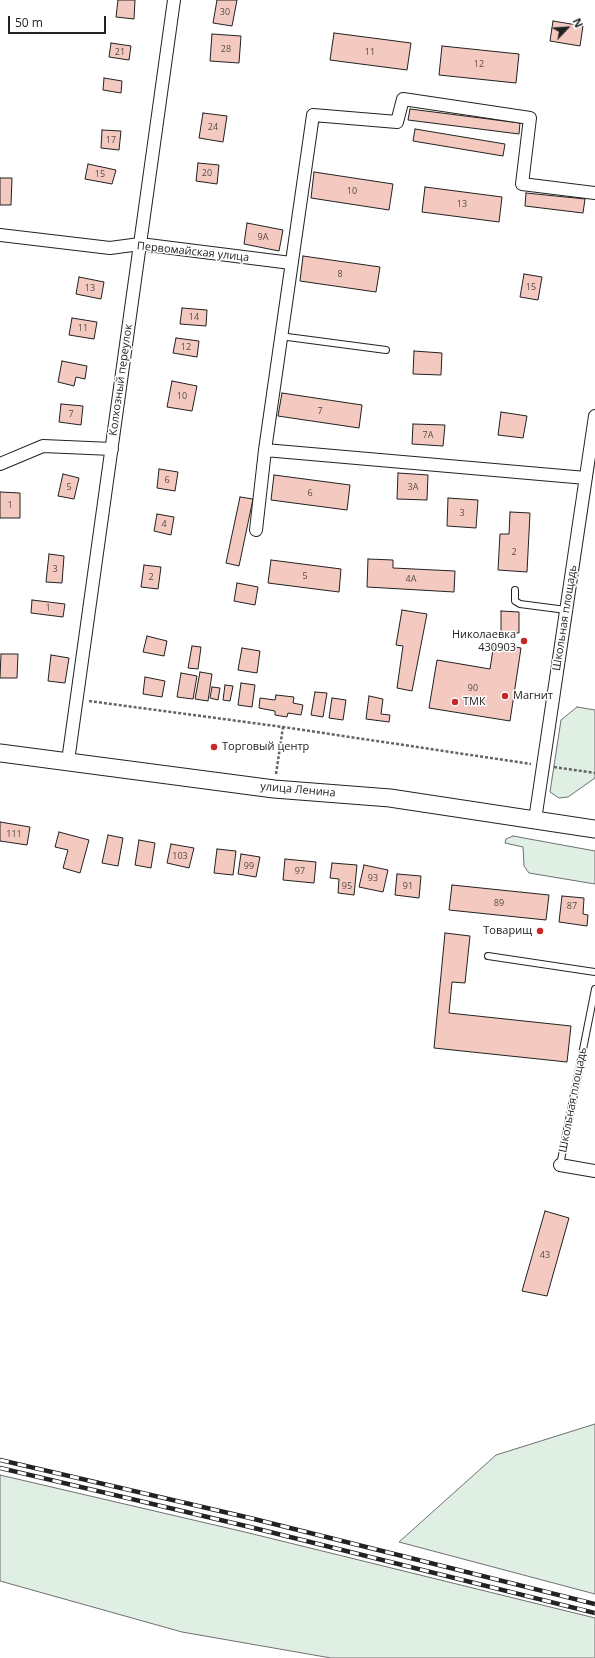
<!DOCTYPE html>
<html>
<head>
<meta charset="utf-8">
<style>
  body { margin:0 }
  #map { position:relative; width:595px; height:1658px; overflow:hidden; background:#fff; font-family:"Open Sans",sans-serif }
  canvas { display:block }
  .north { position:absolute; left:547px; top:8px; width:40px; height:40px; -webkit-text-stroke:3px #fff; paint-order:stroke; rotate:65deg; font-size:11px; font-weight:700; line-height:16px; text-align:center; color:#222 }
  .north::after { content:''; display:block; margin:auto; width:14px; height:18px; background:#222; clip-path:polygon(50% 0,100% 100%,50% 72%,0 100%) }
  .scale { position:absolute; left:8px; top:16px; width:98px; height:18px; box-sizing:border-box; border:2px solid #222; border-top:0; padding-left:5px; font-size:12px; line-height:14px; white-space:nowrap; color:#222; -webkit-text-stroke:3px #fff; paint-order:stroke }
</style>
</head>
<body>
<div id="map">
<canvas width="595" height="1658"></canvas>
<div class="north">N</div>
<div class="scale">50 m</div>
</div>
<script>
const context = document.querySelector('canvas').getContext('2d');
context.lineJoin = 'round';
function paint(path, color) { context.fillStyle = color; context.fill(path, 'evenodd'); }
const toPath = rows => new Path2D(rows.map(r => 'M' + r).join(''));
function trace(path, color, width, dash) { context.strokeStyle = color; context.lineWidth = width; context.lineCap = dash ? 'butt' : 'round'; context.setLineDash(dash || []); context.stroke(path); }
function drawText(font, color, halo, rows, align = 'center') {
  context.font = font + ' "Open Sans",sans-serif'; context.lineWidth = 3; context.setLineDash([]); context.textBaseline = 'middle'; context.strokeStyle = halo; context.fillStyle = color; for (const [text, x, y, turn = 0] of rows) {
    context.save(); context.translate(x, y); context.rotate((+turn || 0) * Math.PI / 180); context.textAlign = isNaN(turn) ? turn : align; if (halo) context.strokeText(text, 0, 0); context.fillText(text, 0, 0); context.restore();
  }
}
const green = toPath([
  [577,707,595,710,595,778,568,797,559,798,550,792,561,720,577,707],
  [513,836,595,851,595,884,529,873,524,866,523,847,505,843,506,839,513,836],
  [595,1424,595,1594,399,1542,496,1455,595,1424],
  [0,1475,249,1533,595,1618,595,1658,331,1658,182,1632,0,1581,0,1475]
]);
const building = toPath([
  [118,0,135,0,134,19,116,17,118,0],
  [217,0,237,0,232,26,213,23,217,0],
  [553,21,583,26,580,46,550,41,553,21],
  [334,33,411,43,407,70,330,60,334,33],
  [212,34,241,36,239,63,210,61,212,34],
  [111,43,131,46,129,60,109,57,111,43],
  [442,46,519,54,516,83,439,75,442,46],
  [104,78,122,81,121,93,103,90,104,78],
  [410,109,520,123,519,134,408,120,410,109],
  [203,113,227,116,223,142,199,138,203,113],
  [415,129,505,144,503,156,413,141,415,129],
  [102,130,121,131,119,150,101,148,102,130],
  [198,163,219,165,217,184,196,181,198,163],
  [88,164,116,170,112,184,85,179,88,164],
  [314,172,393,184,389,210,311,198,314,172],
  [0,178,12,178,11,205,0,205,0,178],
  [425,187,502,197,499,222,422,212,425,187],
  [526,193,585,199,583,213,525,206,526,193],
  [247,223,283,230,279,251,244,244,247,223],
  [303,256,380,267,376,292,300,281,303,256],
  [524,274,542,277,538,300,520,297,524,274],
  [79,277,104,282,101,299,76,294,79,277],
  [182,308,207,310,206,326,180,324,182,308],
  [72,318,97,322,94,339,69,335,72,318],
  [176,338,199,341,197,357,173,353,176,338],
  [414,351,442,353,441,375,413,374,414,351],
  [62,361,87,366,85,379,76,377,74,386,58,382,62,361],
  [172,381,197,386,192,411,167,407,172,381],
  [282,393,362,405,359,428,278,416,282,393],
  [61,404,83,406,81,425,59,422,61,404],
  [501,412,527,416,523,438,498,435,501,412],
  [413,424,445,425,443,446,412,444,413,424],
  [159,469,178,472,175,491,157,488,159,469],
  [398,473,428,475,427,500,397,499,398,473],
  [63,474,79,478,74,499,58,496,63,474],
  [274,475,350,485,347,510,271,500,274,475],
  [0,492,20,493,20,518,0,518,0,492],
  [240,497,253,499,239,566,226,563,240,497],
  [448,498,478,500,476,528,447,526,448,498],
  [510,512,530,513,527,572,498,570,500,534,509,534,510,512],
  [157,514,174,517,171,535,154,531,157,514],
  [49,554,64,556,62,583,46,582,49,554],
  [368,559,393,560,393,568,455,571,454,592,367,587,368,559],
  [271,560,341,569,339,592,268,583,271,560],
  [144,565,161,567,158,589,141,587,144,565],
  [237,583,258,587,255,605,234,601,237,583],
  [32,600,65,604,63,617,31,613,32,600],
  [402,610,427,614,412,691,397,688,403,646,396,645,402,610],
  [501,611,519,612,519,633,501,633,501,611],
  [147,636,167,641,164,656,143,652,147,636],
  [494,643,521,648,510,721,429,708,437,660,490,669,494,643],
  [192,646,201,647,198,669,188,668,192,646],
  [242,648,260,651,257,673,238,670,242,648],
  [1,654,18,654,17,678,0,678,1,654],
  [51,655,69,658,65,683,48,681,51,655],
  [200,672,212,674,208,701,195,699,200,672],
  [181,673,197,676,193,699,177,697,181,673],
  [145,677,165,681,162,697,143,694,145,677],
  [241,683,255,685,252,707,238,705,241,683],
  [225,685,233,686,230,701,223,700,225,685],
  [212,687,220,688,218,700,210,698,212,687],
  [315,692,327,693,323,717,311,715,315,692],
  [276,695,294,697,293,703,303,705,301,715,288,713,287,717,275,715,275,711,259,708,260,698,275,700,276,695],
  [369,696,383,699,381,714,390,715,389,722,366,719,369,696],
  [332,698,346,700,343,720,329,718,332,698],
  [0,822,30,827,27,845,0,841,0,822],
  [59,832,89,840,80,873,63,868,68,850,55,847,59,832],
  [108,835,123,838,118,866,102,863,108,835],
  [139,840,155,843,151,868,135,865,139,840],
  [171,844,194,848,189,868,167,863,171,844],
  [217,849,236,851,233,875,214,873,217,849],
  [241,854,260,857,256,877,238,874,241,854],
  [285,859,316,862,314,883,283,880,285,859],
  [332,863,357,865,354,895,338,893,339,879,330,878,332,863],
  [364,865,388,870,383,892,359,887,364,865],
  [397,874,421,876,419,898,395,895,397,874],
  [452,885,549,895,546,920,449,910,452,885],
  [562,896,584,898,583,914,588,915,587,926,559,922,562,896],
  [445,933,470,936,465,983,452,982,449,1013,571,1026,567,1062,434,1048,445,933],
  [545,1211,569,1218,547,1296,522,1291,545,1211]
]);
const path = toPath([
  [89,701,283,727,531,764],
  [554,767,595,773],
  [276,774,283,727]
]);
const lane = toPath([
  [280,336,386,350],
  [515,590,515,601,520,604,566,610],
  [488,956,595,972],
  [560,1165,595,989]
]);
const street = toPath([
  [0,235,110,248,140,244,291,263],
  [265,450,586,478],
  [0,464,43,446,112,449],
  [256,530,265,450,313,115,397,122,403,99,530,118,522,184,595,193],
  [68,761,174,0],
  [535,820,595,416],
  [560,1165,595,1171]
]);
const secondary = toPath([
  [0,753,274,789,390,798,595,829]
]);
const rail = toPath([
  [0,1460,250,1518,595,1604],
  [0,1468,250,1527,595,1613]
]);
const markers = [
  [524,641,4,"#c62828"],
  [505,696,4,"#c62828"],
  [455,702,4,"#c62828"],
  [214,747,4,"#c62828"],
  [540,931,4,"#c62828"]
];
const numberNames = [
  ["30",225,12],
  ["28",226,49],
  ["21",120,52],
  ["11",370,52],
  ["12",479,64],
  ["24",213,127],
  ["17",111,140],
  ["20",207,173],
  ["15",100,174],
  ["10",352,191],
  ["13",462,204],
  ["9А",263,237],
  ["8",340,274],
  ["15",531,287],
  ["13",90,288],
  ["14",194,317],
  ["11",83,328],
  ["12",186,347],
  ["10",182,396],
  ["7",320,411],
  ["7",71,414],
  ["7А",428,435],
  ["6",167,480],
  ["5",69,487],
  ["3А",413,487],
  ["6",310,493],
  ["1",10,505],
  ["3",462,513],
  ["4",164,524],
  ["2",514,552],
  ["3",55,569],
  ["5",305,576],
  ["2",151,577],
  ["4А",411,579],
  ["1",48,608],
  ["90",473,688],
  ["111",14,834],
  ["103",180,856],
  ["99",249,866],
  ["97",300,871],
  ["93",373,878],
  ["95",347,886],
  ["91",408,886],
  ["89",499,903],
  ["87",572,906],
  ["43",545,1255]
];
const streetNames = [
  ["Первомайская улица",193,252,6],
  ["Колхозный переулок",121,380,-82],
  ["Школьная площадь",565,618,-81],
  ["улица Ленина",298,790,5],
  ["Школьная площадь",573,1100,-79]
];
const poiNames = [
  ["Николаевка",516,635,"right"],
  ["430903",516,648,"right"],
  ["Магнит",513,696],
  ["ТМК",463,702],
  ["Торговый центр",222,747],
  ["Товарищ",532,931,"right"]
];
paint(green, '#e0efe3');
trace(green, '#6f6f6f', 1);
paint(building, '#f3c9c0');
trace(building, '#222', 1);
trace(lane, '#222', 8);
trace(street, '#222', 14);
trace(secondary, '#222', 19);
trace(path, '#646464', 2.5, [3, 2]);
trace(lane, '#fff', 6);
trace(street, '#fff', 12);
trace(secondary, '#fff', 17);
trace(rail, '#222', 4.5);
trace(rail, '#fff', 3, [9]);
for (const [x, y, r, color] of markers) { const dot = new Path2D(); dot.arc(x, y, r, 0, 2 * Math.PI); context.fillStyle = color; context.fill(dot); trace(dot, '#fff', 1.5); }
drawText('9px', '#564c4a', null, numberNames);
drawText('11px', '#222', '#fff', streetNames);
drawText('11px', '#222', '#fff', poiNames, 'left');
</script>
</body>
</html>
